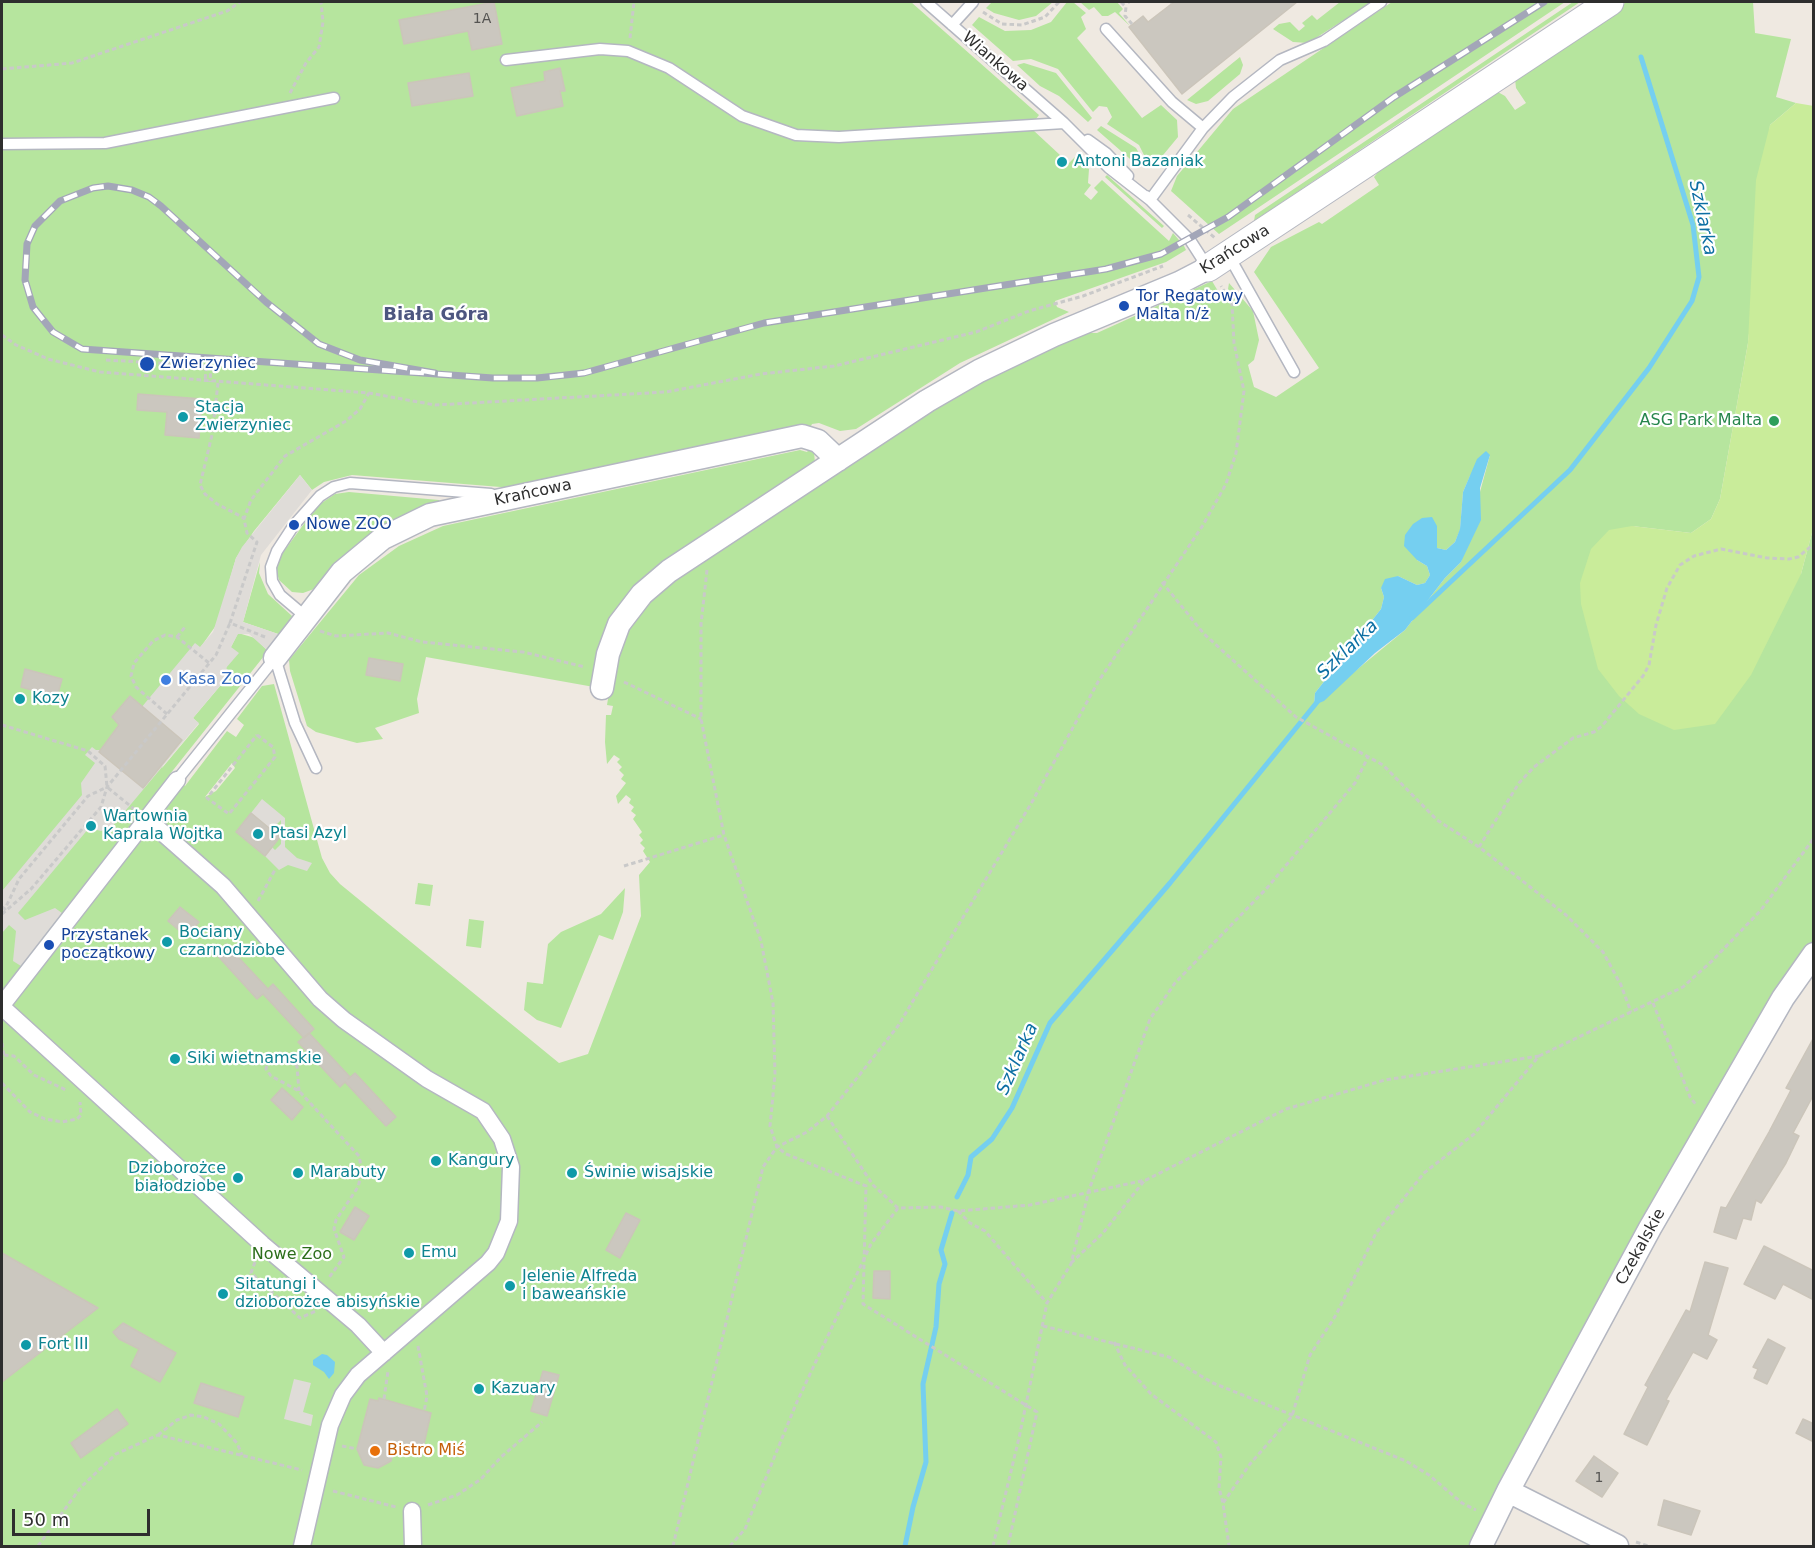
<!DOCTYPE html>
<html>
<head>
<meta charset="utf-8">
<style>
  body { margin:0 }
  #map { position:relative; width:1815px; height:1548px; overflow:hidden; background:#efe9e1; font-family:"DejaVu Sans",sans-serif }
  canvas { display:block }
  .frame { position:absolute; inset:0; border:3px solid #2e2e2e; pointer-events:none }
  .scale { position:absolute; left:12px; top:1509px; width:138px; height:27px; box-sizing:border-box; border:3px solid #2e2e2e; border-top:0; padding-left:8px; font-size:18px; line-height:21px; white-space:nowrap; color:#2e2e2e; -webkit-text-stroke:4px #fff; paint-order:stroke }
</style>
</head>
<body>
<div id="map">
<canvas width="1815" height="1548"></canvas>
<div class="frame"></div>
<div class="scale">50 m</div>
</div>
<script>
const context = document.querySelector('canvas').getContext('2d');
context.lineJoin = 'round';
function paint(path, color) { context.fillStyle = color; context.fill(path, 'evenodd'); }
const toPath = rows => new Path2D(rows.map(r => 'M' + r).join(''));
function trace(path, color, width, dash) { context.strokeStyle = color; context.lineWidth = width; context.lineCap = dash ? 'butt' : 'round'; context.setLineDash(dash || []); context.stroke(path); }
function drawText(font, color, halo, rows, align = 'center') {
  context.font = font + ' "DejaVu Sans",sans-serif'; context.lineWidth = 4.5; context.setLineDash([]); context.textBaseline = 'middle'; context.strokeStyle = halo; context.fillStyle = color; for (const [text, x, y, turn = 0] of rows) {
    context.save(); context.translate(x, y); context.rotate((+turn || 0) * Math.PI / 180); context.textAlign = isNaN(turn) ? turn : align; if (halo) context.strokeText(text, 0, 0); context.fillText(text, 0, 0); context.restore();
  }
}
const green = toPath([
  [2,2,911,2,1039,115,1036,119,990,123,995,132,1033,130,1060,155,1055,161,1063,169,1075,157,1089,169,1088,183,1091,185,1084,194,1091,200,1098,192,1094,188,1102,180,1169,241,1173,233,1184,246,1186,250,1166,262,1055,301,1057,307,1069,312,960,363,856,429,840,431,819,423,812,424,810,428,513,488,352,475,324,482,312,490,300,475,254,531,236,558,217,624,200,648,195,644,162,768,199,724,193,718,231,673,226,669,231,647,238,633,255,638,268,651,170,774,185,786,227,731,236,737,244,725,237,719,262,686,274,684,322,858,330,873,340,884,559,1063,588,1054,641,916,639,875,650,862,643,851,645,848,640,843,643,840,639,835,642,832,633,819,636,815,631,811,634,807,629,803,631,799,626,795,618,804,616,796,626,783,621,779,624,775,619,770,622,767,617,762,620,759,614,755,607,764,605,742,606,715,611,715,613,706,607,705,616,650,645,598,973,383,1080,333,1097,333,1212,281,1225,303,1233,299,1228,289,1229,283,1253,311,1259,340,1254,360,1248,365,1254,387,1276,397,1319,368,1254,272,1271,247,1319,222,1322,224,1379,185,1374,177,1390,158,1496,91,1505,96,1515,110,1526,103,1516,88,1515,79,1607,13,1627,2,1753,2,1755,33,1791,39,1776,97,1796,103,1770,125,1748,343,1720,499,1711,519,1691,533,1632,526,1801,574,1813,529,1813,941,1764,1012,1702,1114,1470,1546,2,1546],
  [1490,455,1461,562,1445,578,1405,630,1314,705,1315,693,1381,609,1384,597,1381,588,1398,576,1417,585,1425,583,1430,575,1427,566,1417,560,1437,526,1437,548,1446,550,1455,542,1460,530,1463,492,1470,476],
  [232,763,235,768,216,791,205,797],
  [992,2,1053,2,1036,16,1019,20,994,13,986,8],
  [1067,2,1073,2,1086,13,1081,17,1086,29,1077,38,1142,118,1161,105,1177,120,1178,137,1159,160,1152,162,1146,159,1139,145,1107,124,1112,117,1107,107,1099,106,1093,112,1058,69,1031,59,1013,61,972,25,979,17,1005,31,1031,30,1051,22],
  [1080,2,1117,2,1123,9,1119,13,1130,26,1115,12,1108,16,1102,16,1094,7,1089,10],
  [1340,2,1372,2,1308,43,1293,42,1273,29,1279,24,1290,22,1299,31,1305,26,1302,23,1312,15,1317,20],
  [1392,2,1565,2,1219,234,1171,191,1177,176,1233,109],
  [1573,2,1580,2,1254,221,1255,215],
  [1240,57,1243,65,1240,74,1208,101,1196,104,1187,100],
  [1024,63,1056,73,1092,118,1088,122,1059,96,1040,86,1017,65],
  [1101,126,1136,148,1140,155,1137,165,1097,130],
  [1107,175,1164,226,1162,228,1105,177],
  [810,448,814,452,815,463,654,573,594,687,426,657,417,699,419,713,375,728,383,739,357,743,316,732,307,726,290,671,289,660,359,575,399,546,443,526,800,450,807,452],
  [349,492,439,500,440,503,314,589,303,593,292,592,279,580,276,569,279,558,317,506,335,494],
  [260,562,259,573,268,594,292,616,293,619,281,635,243,622],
  [418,883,433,885,430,906,415,904],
  [625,888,623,912,613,940,599,935,561,1028,537,1020,524,1010,527,982,543,984,548,944,561,932,601,914],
  [469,919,484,921,481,948,466,946]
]);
const pitch = toPath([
  [1796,103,1814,106,1813,529,1801,574,1751,675,1715,724,1674,730,1639,714,1619,696,1598,669,1581,604,1580,583,1591,549,1609,530,1632,526,1691,533,1711,519,1720,499,1748,343,1756,180,1770,125]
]);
const plaza = toPath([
  [300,475,312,490,261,555,243,622,281,635,268,651,249,634,238,634,231,647,239,653,226,668,231,673,193,718,199,723,111,828,101,831,89,828,18,913,25,920,55,908,62,913,21,966,13,961,16,931,9,925,2,933,2,891,82,795,81,783,95,763,85,755,92,747,96,750,106,750,195,643,200,647,213,632,236,558,242,547],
  [262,799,285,818,285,847,297,858,312,863,307,871,288,865,279,870,265,856,272,847,275,850,281,844,281,820,271,830,251,813],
  [294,1379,311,1383,303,1412,313,1415,311,1426,284,1419]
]);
const water = toPath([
  [1486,451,1490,455,1480,488,1481,520,1461,562,1445,578,1405,630,1375,653,1324,701,1314,705,1315,693,1381,609,1384,597,1381,588,1385,579,1398,576,1417,585,1425,583,1430,575,1427,566,1417,560,1404,546,1405,535,1413,524,1422,518,1432,517,1437,526,1437,548,1446,550,1455,542,1460,529,1463,492,1477,459],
  [322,1354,327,1355,335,1362,334,1373,329,1379,324,1372,313,1365,313,1360]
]);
const stream = toPath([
  [1412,618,1570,470,1649,368,1692,301,1699,277,1693,225,1641,57],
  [957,1197,968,1175,971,1157,992,1139,1012,1108,1050,1023,1170,883,1318,701],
  [905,1546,913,1507,926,1462,923,1384,936,1327,939,1284,945,1264,941,1250,952,1213]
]);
const building = toPath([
  [494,2,502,44,472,50,468,31,404,44,399,20,494,2],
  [1174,2,1297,2,1182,94,1129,27,1143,16,1148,22,1174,2],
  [560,68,565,91,560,91,563,106,517,116,511,88,545,81,544,72,560,68],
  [469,73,473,96,412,106,408,83,469,73],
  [138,394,202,399,199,438,165,435,167,412,137,410,138,394],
  [369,658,403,664,400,681,366,675,369,658],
  [25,669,62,679,57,697,21,687,25,669],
  [130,696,182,740,143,788,99,752,119,725,112,717,130,696],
  [251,813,280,837,265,856,236,832,251,813],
  [180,907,199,922,187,937,168,921,180,907],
  [226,944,268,989,273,984,314,1029,304,1038,263,994,257,999,216,954,226,944],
  [309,1033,350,1077,348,1079,355,1073,396,1117,386,1126,345,1082,340,1087,298,1042,309,1033],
  [1814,1037,1814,1094,1793,1133,1799,1136,1786,1163,1761,1203,1756,1200,1751,1220,1743,1218,1736,1239,1714,1232,1721,1207,1726,1208,1769,1132,1791,1090,1786,1088,1814,1037],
  [282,1088,303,1107,292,1120,271,1100,282,1088],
  [355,1207,369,1216,354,1240,340,1232,355,1207],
  [626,1213,640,1220,620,1258,606,1250,626,1213],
  [1764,1246,1814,1271,1814,1300,1783,1284,1775,1299,1744,1284,1764,1246],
  [2,1253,98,1308,2,1382,2,1253],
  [1705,1262,1728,1268,1708,1335,1717,1340,1707,1359,1693,1352,1666,1400,1669,1401,1647,1445,1624,1434,1648,1387,1645,1385,1686,1310,1690,1312,1705,1262],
  [874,1271,890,1271,890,1299,873,1298,874,1271],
  [123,1323,176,1353,160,1382,131,1366,139,1349,119,1339,113,1332,123,1323],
  [1768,1339,1785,1348,1767,1384,1754,1378,1758,1369,1753,1367,1768,1339],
  [543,1371,559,1375,547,1416,531,1411,543,1371],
  [201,1383,244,1397,238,1417,194,1403,201,1383],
  [379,1398,431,1413,421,1457,393,1451,391,1461,378,1468,364,1465,357,1449,370,1399,378,1401,379,1398],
  [117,1409,128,1424,81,1458,71,1443,117,1409],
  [1803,1419,1814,1424,1814,1442,1796,1433,1803,1419],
  [1594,1456,1618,1473,1602,1497,1576,1481,1594,1456],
  [1664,1500,1700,1511,1691,1535,1658,1525,1664,1500]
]);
const path = toPath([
  [1121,2,1126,7,1125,16,1132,24],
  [1129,2,1130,3],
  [1171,2,1172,3],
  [983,12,1002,24,1022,25,1045,17,1059,2],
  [630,38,634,2],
  [2,69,72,63,227,11,240,2],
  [290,93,306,63,319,47,323,22,321,2],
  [1188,215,1215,238],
  [2,335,16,345,48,359,100,372,369,393,435,405,666,392,761,374,834,366,976,332,1029,311,1083,296,1163,266],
  [106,360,211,366,210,382],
  [189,365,206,369,205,382],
  [218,383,212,435,200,485,205,494,217,504,244,518],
  [707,570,701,624,701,719,724,835,761,941,773,1003,775,1074,770,1126,777,1147,786,1154],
  [1162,582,1204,634,1296,717,1383,765,1437,820,1479,847,1566,915,1603,952,1621,985,1631,1012],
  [320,631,336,636,388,633,422,642,523,652,585,667],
  [177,637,185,627],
  [265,637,230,623,257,542,247,533,244,519,251,500,285,456,346,421,360,409,369,393],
  [624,682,701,719],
  [37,699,41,703],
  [167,714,136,687,131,676,134,663,153,641,165,635,177,637,209,663],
  [2,725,88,751,105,766,107,787,134,809],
  [257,735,273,747,275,757,229,814,207,798,257,735],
  [1479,847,1519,783,1534,767,1573,738,1594,732,1602,726,1643,676,1649,665,1656,625,1667,588,1680,565,1694,556,1721,549,1767,558,1789,559,1798,557,1814,544],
  [624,866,724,835],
  [258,901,276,868],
  [2,907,5,909,19,879,88,796,107,787],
  [2,914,31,889,101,807,107,787,216,655,230,623],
  [1653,1003,1690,1097,1697,1106],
  [2,1043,4,1055,2,1059],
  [4,1055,14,1056,34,1075,66,1090],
  [1539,1056,1683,987,1713,960,1761,910,1814,838],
  [2,1083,30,1112,45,1119,62,1122,77,1119,81,1115,80,1102],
  [299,1091,297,1066,282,1053,274,1054,268,1060,266,1069,271,1076,299,1091,359,1156,362,1171,358,1187,336,1220,334,1229,344,1257,328,1279],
  [827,1116,873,1185,898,1208,941,1207,958,1211,1030,1205,1146,1180,1286,1109,1385,1080,1539,1056,1474,1134,1424,1173,1376,1233,1336,1315,1310,1355,1292,1416,1250,1464,1223,1503,1229,1546],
  [958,1211,970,1223,985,1231,1047,1303],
  [255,1262,251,1273,300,1318,316,1311],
  [1071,1263,1103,1233,1144,1181],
  [1043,1326,1169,1357,1213,1383,1406,1461,1429,1475,1462,1503,1476,1510],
  [1114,1342,1125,1365,1151,1394,1216,1442,1221,1457,1219,1488,1223,1503],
  [418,1346,427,1396,424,1412],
  [384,1399,388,1371],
  [158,1435,177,1420,191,1415,204,1417,219,1424,237,1443,242,1455],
  [342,1446,357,1449],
  [333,1491,396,1507],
  [428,1505,457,1495,481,1479,501,1457,542,1422],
  [1636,1542,1648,1546],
  [38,1546,81,1487,116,1454,158,1435,302,1470],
  [673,1546,763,1167,777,1147,807,1132,827,1116,898,1026,1032,802,1098,682,1203,525,1226,484,1236,453,1244,391,1234,343,1232,304,1221,286],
  [730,1546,745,1529,796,1404,871,1244,898,1208],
  [993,1546,1019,1438,1047,1303,1071,1264,1089,1190,1150,1019,1175,983,1267,888,1355,783,1368,757]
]);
const service = toPath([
  [926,2,1064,123,1109,168,1150,200],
  [952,25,973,2],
  [1106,29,1172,102,1203,128],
  [506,60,600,49,628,51,669,68,742,116,796,135,839,137,1064,123],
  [1088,140,1106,153,1128,176],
  [2,144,105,143,334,98],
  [1146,196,1190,240,1208,268],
  [1150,200,1203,128,1233,97,1280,60,1324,41,1381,2],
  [1229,256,1294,372],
  [306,617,280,595,272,581,271,567,277,551,294,525,320,496,334,487,350,483,491,494],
  [275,658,295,723,316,768],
  [177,780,275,658]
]);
const pedestrian = toPath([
  [147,819,223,886,320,999,344,1020,427,1079,483,1111,502,1139,511,1167,509,1221,496,1253,488,1263,358,1375,343,1395,330,1425,302,1546],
  [2,1005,177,780],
  [2,1007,262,1244,358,1325,384,1353],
  [412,1511,413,1546]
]);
const minor = toPath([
  [275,658,342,572,383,538,430,515,802,436,818,441,838,460],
  [602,688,608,654,619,624,642,594,669,571,927,401,979,371,1054,335,1179,283,1208,268],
  [1508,1491,1617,1546],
  [1481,1546,1508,1491,1650,1228,1783,998,1814,954]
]);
const tertiary = toPath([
  [1208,268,1610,2]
]);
const rail = toPath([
  [435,373,360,360,319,344,266,302,161,206,149,197,132,190,108,186,93,188,60,201,35,226,27,244,25,280,33,307,53,332,82,349,493,378,537,378,584,373,764,323,1106,269,1161,254,1228,217,1394,97,1544,2]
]);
const pathBridge = toPath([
  [786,1154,866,1186,863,1304,1037,1412,1008,1546]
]);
const markers = [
  [1062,162,6,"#0f9aa8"],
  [1124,306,6,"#1a4fb4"],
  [147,364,8,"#1a4fb4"],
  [183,417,6,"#0f9aa8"],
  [1774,421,6,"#2e9e5b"],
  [294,525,6,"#1a4fb4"],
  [166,680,6,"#3f7fe0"],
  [20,699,6,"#0f9aa8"],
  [91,826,6,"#0f9aa8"],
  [258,834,6,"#0f9aa8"],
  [167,942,6,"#0f9aa8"],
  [49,945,6,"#1a4fb4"],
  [175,1059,6,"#0f9aa8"],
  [436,1161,6,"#0f9aa8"],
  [298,1173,6,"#0f9aa8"],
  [572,1173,6,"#0f9aa8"],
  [238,1178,6,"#0f9aa8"],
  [409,1253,6,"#0f9aa8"],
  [510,1286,6,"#0f9aa8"],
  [223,1294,6,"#0f9aa8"],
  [26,1345,6,"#0f9aa8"],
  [479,1389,6,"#0f9aa8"],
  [375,1451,6,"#e8710a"]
];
const numberNames = [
  ["1A",482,19],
  ["1",1599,1478]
];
const streetNames = [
  ["Wiankowa",995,62,41],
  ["Krańcowa",1235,250,-32],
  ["Krańcowa",533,493,-12],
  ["Czekalskie",1641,1247,-61]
];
const cultureNames = [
  ["Antoni Bazaniak",1074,162],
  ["Stacja",195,408],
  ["Zwierzyniec",195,426],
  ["Kozy",32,699],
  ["Wartownia",103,817],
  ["Kaprala Wojtka",103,835],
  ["Ptasi Azyl",270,834],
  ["Bociany",179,933],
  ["czarnodziobe",179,951],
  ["Siki wietnamskie",187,1059],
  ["Kangury",448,1161],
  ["Dzioborożce",226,1169,"right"],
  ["białodziobe",226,1187,"right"],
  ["Marabuty",310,1173],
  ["Świnie wisajskie",584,1173],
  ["Emu",421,1253],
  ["Jelenie Alfreda",522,1277],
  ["i baweańskie",522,1295],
  ["Sitatungi i",235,1285],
  ["dzioborożce abisyńskie",235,1303],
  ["Fort III",38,1345],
  ["Kazuary",491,1389]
];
const transitNames = [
  ["Tor Regatowy",1136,297],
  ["Malta n/ż",1136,315],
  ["Zwierzyniec",160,364],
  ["Nowe ZOO",306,525],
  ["Przystanek",61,936],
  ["początkowy",61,954]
];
const leisureNames = [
  ["ASG Park Malta",1762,421]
];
const shopNames = [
  ["Kasa Zoo",178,680]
];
const parkNames = [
  ["Nowe Zoo",292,1255]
];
const foodNames = [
  ["Bistro Miś",387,1451]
];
const waterNames = [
  ["Szklarka",1702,218,78],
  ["Szklarka",1348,650,-44],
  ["Szklarka",1018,1059,-66]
];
const neighbourhoodNames = [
  ["Biała Góra",436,315]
];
paint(green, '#b6e59e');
paint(pitch, '#c9ec9a');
paint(plaza, '#dfdcd8');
paint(water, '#75cff0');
trace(stream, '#75cff0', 5);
paint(building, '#cbc7bf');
trace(building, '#cbc5ba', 1.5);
trace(service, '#b4b7c1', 13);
trace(pedestrian, '#b4b7c1', 19);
trace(minor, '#b4b7c1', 25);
trace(tertiary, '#b4b7c1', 29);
trace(path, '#c9c9c9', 3, [4.5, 3]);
trace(service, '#fff', 10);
trace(pedestrian, '#fff', 16);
trace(minor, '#fff', 22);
trace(tertiary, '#fff', 27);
trace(rail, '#a3a6b8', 7);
trace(rail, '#fff', 4.5, [14]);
trace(pathBridge, '#c9c9c9', 3, [4.5, 3]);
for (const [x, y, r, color] of markers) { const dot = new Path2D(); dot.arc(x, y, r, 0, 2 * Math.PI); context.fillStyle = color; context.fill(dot); trace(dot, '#fff', 2); }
drawText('14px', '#555452', null, numberNames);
drawText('16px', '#2e2e2e', '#fff', streetNames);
drawText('16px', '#0d838f', '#fff', cultureNames, 'left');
drawText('16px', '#164399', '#fff', transitNames, 'left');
drawText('16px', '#27864d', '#fff', leisureNames, 'right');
drawText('16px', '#366cbe', '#fff', shopNames, 'left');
drawText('16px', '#2c6e1b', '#fff', parkNames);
drawText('16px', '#c56008', '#fff', foodNames, 'left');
drawText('italic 18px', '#0d6fa3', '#fff', waterNames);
drawText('bold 18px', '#4d5680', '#fff', neighbourhoodNames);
</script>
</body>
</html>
